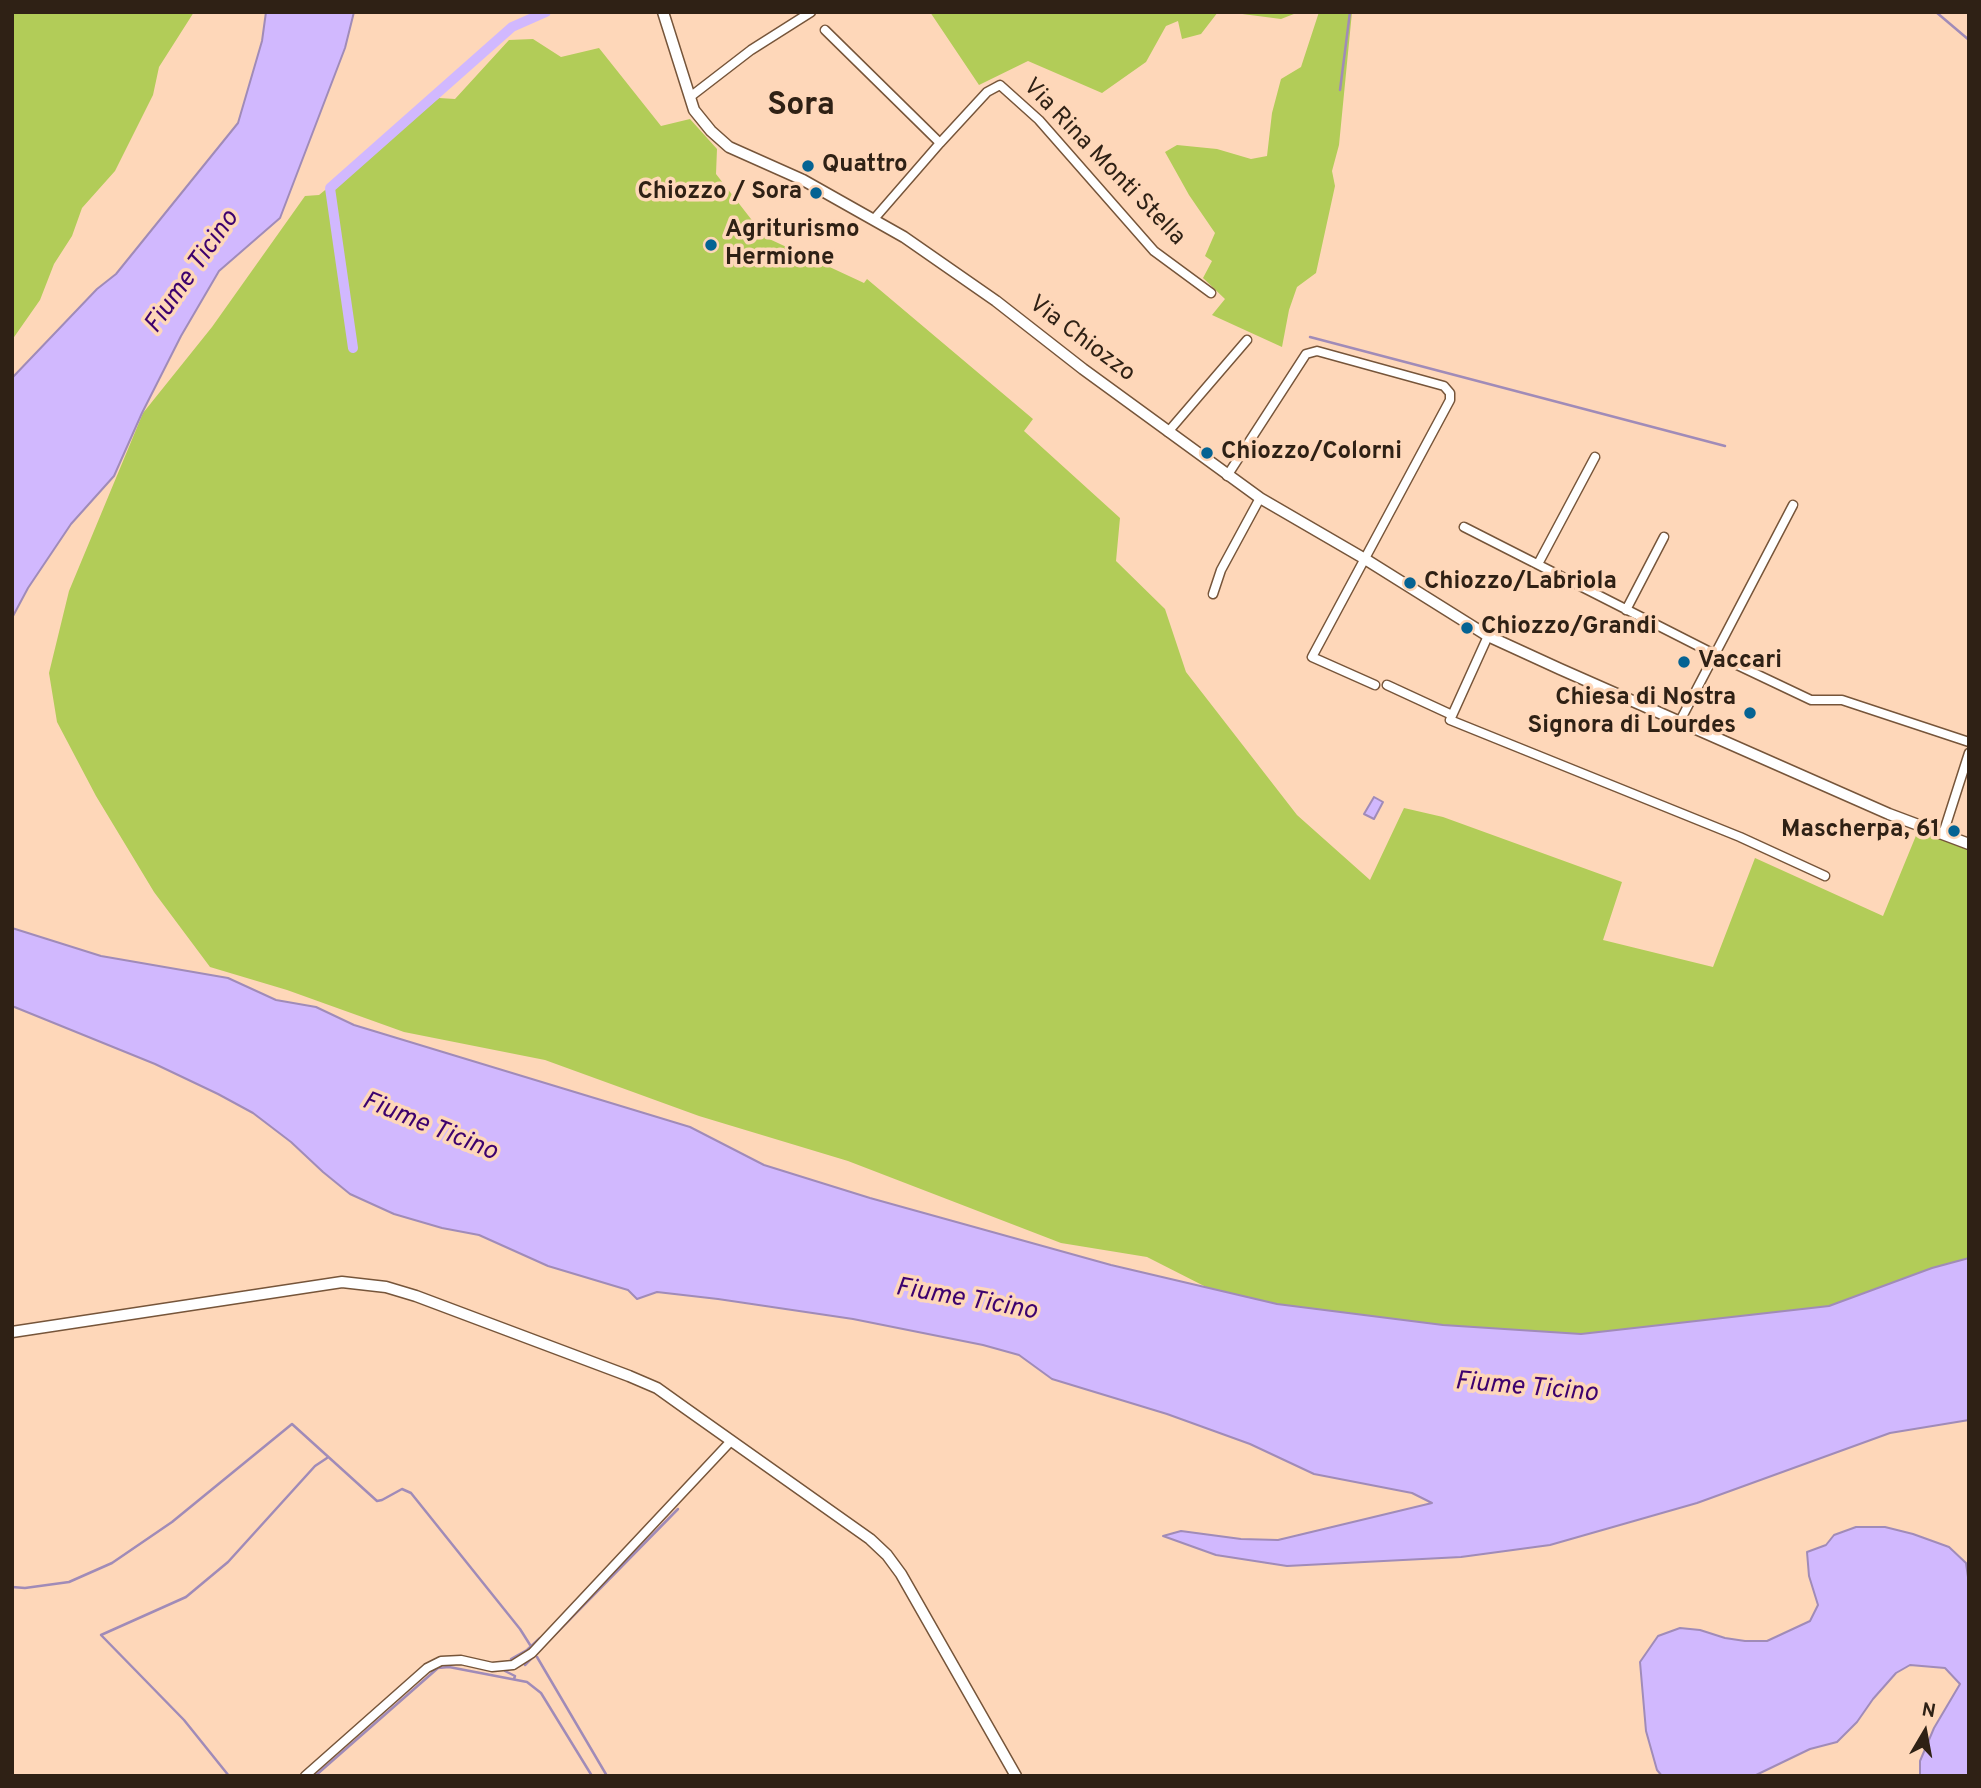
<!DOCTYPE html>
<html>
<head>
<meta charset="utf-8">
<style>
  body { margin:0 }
  #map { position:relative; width:1981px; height:1788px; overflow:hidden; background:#fed7b9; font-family:Overpass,sans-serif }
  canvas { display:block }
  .frame { position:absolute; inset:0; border:14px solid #2f2115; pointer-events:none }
  .north { position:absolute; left:1890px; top:1697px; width:70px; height:70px; -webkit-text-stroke:5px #fed7b9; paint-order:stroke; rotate:10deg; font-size:19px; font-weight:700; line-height:28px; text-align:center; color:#2f2115 }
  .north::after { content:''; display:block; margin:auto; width:24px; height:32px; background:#2f2115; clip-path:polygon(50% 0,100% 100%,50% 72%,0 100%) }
</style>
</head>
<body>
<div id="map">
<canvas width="1981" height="1788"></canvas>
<div class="frame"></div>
<div class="north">N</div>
</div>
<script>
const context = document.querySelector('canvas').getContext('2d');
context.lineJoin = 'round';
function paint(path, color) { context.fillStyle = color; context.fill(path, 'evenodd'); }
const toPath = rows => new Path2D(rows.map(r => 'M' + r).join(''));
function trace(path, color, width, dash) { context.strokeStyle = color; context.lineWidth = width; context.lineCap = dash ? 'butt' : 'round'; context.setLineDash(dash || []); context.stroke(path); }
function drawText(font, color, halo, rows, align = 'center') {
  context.font = font + ' Overpass,sans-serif'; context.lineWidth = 7; context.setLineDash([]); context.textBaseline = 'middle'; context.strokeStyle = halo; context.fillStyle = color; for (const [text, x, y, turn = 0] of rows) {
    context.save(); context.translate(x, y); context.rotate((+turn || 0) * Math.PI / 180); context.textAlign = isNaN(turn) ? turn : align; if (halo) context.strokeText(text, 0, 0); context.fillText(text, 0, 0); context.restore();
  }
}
const green = toPath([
  [12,12,194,12,159,67,153,95,115,171,82,208,72,236,54,264,40,300,12,340],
  [930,12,1218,12,1201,34,1182,39,1178,21,1166,26,1146,62,1102,93,1028,61,979,85],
  [1227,12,1299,12,1281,19],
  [1319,12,1352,12,1339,145,1332,171,1335,186,1316,273,1297,287,1289,310,1282,347,1212,315,1225,299,1203,278,1212,261,1205,256,1215,233,1189,195,1165,152,1177,145,1217,149,1251,159,1267,156,1272,113,1281,79,1301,67],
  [533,39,561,57,599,48,661,126,690,119,717,149,716,174,765,237,864,283,867,279,1033,419,1024,431,1120,518,1116,561,1165,609,1186,672,1297,815,1370,880,1404,808,1443,817,1622,882,1603,940,1713,967,1755,858,1883,916,1922,821,1969,838,1969,1258,1932,1268,1829,1306,1581,1334,1443,1325,1277,1304,1208,1288,1147,1257,1061,1243,848,1161,699,1116,545,1060,404,1032,287,990,210,967,154,892,96,796,57,722,49,673,69,591,143,413,212,327,305,196,319,195,439,98,455,99,509,40]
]);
const water = toPath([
  [266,12,354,12,345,48,280,218,219,271,181,336,142,413,114,476,71,524,28,588,12,618,12,378,97,289,116,274,238,123,262,41,266,12],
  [1374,797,1383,802,1374,819,1364,814,1374,797],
  [12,928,101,956,228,978,276,1000,316,1007,354,1025,690,1127,764,1165,870,1198,1111,1265,1277,1304,1443,1325,1581,1334,1829,1306,1932,1268,1969,1258,1969,1420,1890,1433,1697,1503,1550,1545,1461,1557,1287,1566,1216,1555,1163,1536,1181,1531,1241,1539,1278,1540,1432,1503,1412,1493,1314,1474,1250,1444,1167,1414,1052,1379,1019,1355,983,1345,853,1319,718,1299,657,1292,637,1299,628,1290,548,1266,479,1235,442,1228,394,1214,350,1194,323,1172,291,1142,253,1113,218,1094,155,1064,12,1006,12,928],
  [1856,1527,1885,1527,1913,1534,1949,1547,1966,1563,1969,1584,1969,1776,1920,1776,1920,1761,1934,1728,1960,1684,1945,1668,1910,1665,1896,1673,1873,1699,1857,1722,1837,1742,1810,1749,1754,1776,1662,1776,1657,1770,1646,1731,1640,1662,1658,1636,1680,1628,1700,1630,1725,1638,1745,1641,1767,1641,1810,1621,1818,1605,1809,1576,1807,1552,1826,1545,1834,1535,1856,1527]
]);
const stream = toPath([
  [1936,12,1969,40],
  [1340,90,1350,12],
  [1310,337,1725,446],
  [12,1587,25,1588,69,1582,112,1563,172,1522,292,1424,377,1501,382,1500,402,1489,411,1493,520,1629,532,1648],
  [537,1657,607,1776],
  [511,1659,527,1650,540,1638],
  [525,1665,678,1509],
  [505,1671,515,1676,514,1679],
  [229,1776,184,1720,101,1635,186,1597,228,1562,315,1466,327,1458],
  [315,1776,438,1668,449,1667,527,1682,541,1693,592,1776]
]);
const canal = toPath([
  [353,348,330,188,512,27,546,12]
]);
const minor = toPath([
  [825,30,940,143,874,219],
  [690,97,751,50,811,12],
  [940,143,987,92,1000,85,1039,120,1154,251,1211,293],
  [1168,432,1247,340],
  [1227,476,1306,354,1317,351,1444,386,1450,393,1450,400,1312,657,1375,685],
  [1464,527,1714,654,1811,700,1842,700,1969,742],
  [1538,564,1595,457],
  [1213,594,1221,570,1260,498],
  [1626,610,1664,537],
  [1488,636,1450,720,1740,837,1825,876],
  [1387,685,1452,715],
  [1680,721,1793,505],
  [1943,834,1969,753],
  [305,1776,427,1668,441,1661,461,1660,492,1667,513,1665,532,1653,731,1441]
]);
const tertiary = toPath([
  [663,12,694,110,711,131,729,147,803,180,904,237,996,301,1083,369,1260,498,1365,559,1488,636,1560,669,1889,814,1969,844],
  [12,1332,342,1282,386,1287,416,1296,629,1376,657,1388,685,1408,870,1539,887,1555,901,1574,1016,1776]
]);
const markers = [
  [808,166,7,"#056393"],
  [816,193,7,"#056393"],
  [711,245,7,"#056393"],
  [1207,453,7,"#056393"],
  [1410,583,7,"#056393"],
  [1467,628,7,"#056393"],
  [1684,662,7,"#056393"],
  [1750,713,7,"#056393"],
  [1954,831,7,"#056393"]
];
const streetNames = [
  ["Via Rina Monti Stella",1103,163,46],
  ["Via Chiozzo",1081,340,37]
];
const poiNames = [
  ["Quattro",822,166],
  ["Chiozzo / Sora",802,193,"right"],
  ["Agriturismo",725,231],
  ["Hermione",725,259],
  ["Chiozzo/Colorni",1221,453],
  ["Chiozzo/Labriola",1424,583],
  ["Chiozzo/Grandi",1481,628],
  ["Vaccari",1698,662],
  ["Chiesa di Nostra",1736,699,"right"],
  ["Signora di Lourdes",1736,727,"right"],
  ["Mascherpa, 61",1940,831,"right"]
];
const waterNames = [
  ["Fiume Ticino",193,273,-55],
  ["Fiume Ticino",429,1128,22],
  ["Fiume Ticino",966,1301,10],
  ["Fiume Ticino",1526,1389,5]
];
const districtNames = [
  ["Sora",801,108]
];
paint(green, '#b2cc58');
paint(water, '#d1b8fe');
trace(water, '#a08bb8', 2);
trace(stream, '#a08bb8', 2.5);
trace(canal, '#d1b8fe', 10);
trace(minor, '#76553a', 11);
trace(tertiary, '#76553a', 13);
trace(minor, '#fff', 8);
trace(tertiary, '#fff', 10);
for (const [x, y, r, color] of markers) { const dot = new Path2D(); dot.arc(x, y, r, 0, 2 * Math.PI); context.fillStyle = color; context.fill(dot); trace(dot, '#fed7b9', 2.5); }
drawText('24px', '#2f2115', '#fed7b9', streetNames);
drawText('bold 24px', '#2f2115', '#fed7b9', poiNames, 'left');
drawText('italic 26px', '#3d026e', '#fed7b9', waterNames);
drawText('bold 32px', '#2f2115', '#fed7b9', districtNames);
</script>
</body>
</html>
